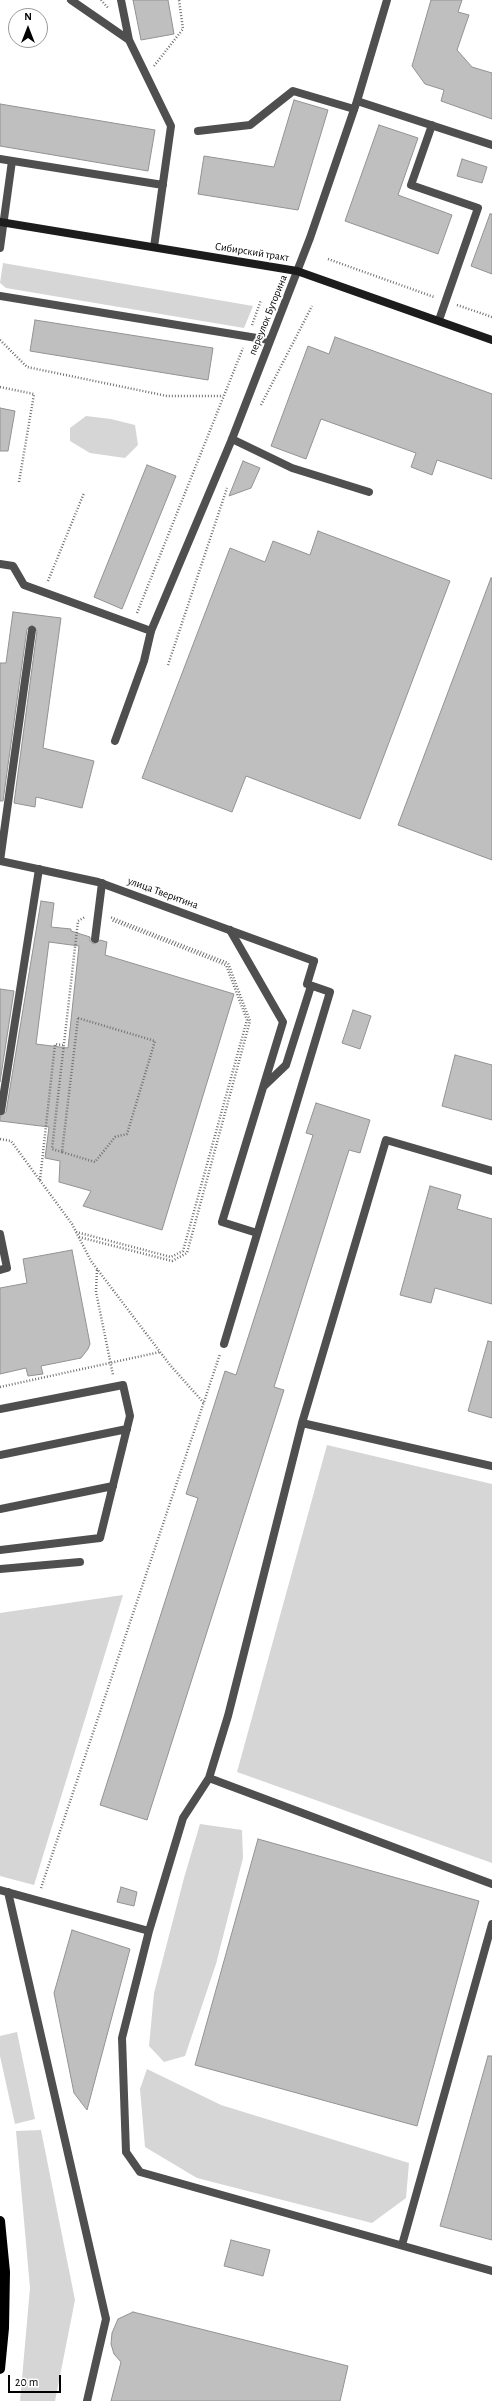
<!DOCTYPE html>
<html>
<head>
<meta charset="utf-8">
<style>
  body { margin:0 }
  #map { position:relative; width:492px; height:2401px; overflow:hidden; background:#fff; font-family:"Alegreya Sans",sans-serif }
  canvas { display:block }
  .north { position:absolute; left:8px; top:8px; width:40px; height:40px; box-sizing:border-box; background:#fff; border:1px solid #999; border-radius:50%; rotate:0deg; font-size:11px; font-weight:700; line-height:16px; text-align:center; color:#000 }
  .north::after { content:''; display:block; margin:auto; width:14px; height:18px; background:#000; clip-path:polygon(50% 0,100% 100%,50% 72%,0 100%) }
  .scale { position:absolute; left:8px; top:2375px; width:53px; height:18px; box-sizing:border-box; border:2px solid #000; border-top:0; padding-left:5px; font-size:12px; line-height:14px; white-space:nowrap; color:#000; -webkit-text-stroke:3px #fff; paint-order:stroke }
</style>
</head>
<body>
<div id="map">
<canvas width="492" height="2401"></canvas>
<div class="north">N</div>
<div class="scale">20 m</div>
</div>
<script>
const context = document.querySelector('canvas').getContext('2d');
context.lineJoin = 'round';
function paint(path, color) { context.fillStyle = color; context.fill(path, 'evenodd'); }
const toPath = rows => new Path2D(rows.map(r => 'M' + r).join(''));
function trace(path, color, width, dash) { context.strokeStyle = color; context.lineWidth = width; context.lineCap = dash ? 'butt' : 'round'; context.setLineDash(dash || []); context.stroke(path); }
function drawText(font, color, halo, rows, align = 'center') {
  context.font = font + ' "Alegreya Sans",sans-serif'; context.lineWidth = 4; context.setLineDash([]); context.textBaseline = 'middle'; context.strokeStyle = halo; context.fillStyle = color; for (const [text, x, y, turn = 0] of rows) {
    context.save(); context.translate(x, y); context.rotate((+turn || 0) * Math.PI / 180); context.textAlign = isNaN(turn) ? turn : align; if (halo) context.strokeText(text, 0, 0); context.fillText(text, 0, 0); context.restore();
  }
}
const green = toPath([
  [3,263,253,306,244,328,6,288,0,283],
  [86,416,111,419,135,425,138,445,125,458,90,453,70,441,70,428],
  [327,1445,492,1484,492,1863,237,1772],
  [123,1595,34,1885,0,1876,0,1613],
  [200,1824,242,1830,243,1858,216,1964,185,2056,164,2062,149,2046,154,1993,184,1878],
  [17,2032,35,2119,15,2124,0,2056,0,2036],
  [147,2069,221,2105,409,2163,406,2198,372,2223,197,2178,145,2147,140,2089],
  [41,2130,75,2300,55,2401,20,2401,30,2288,16,2131]
]);
const building = toPath([
  [133,0,168,0,174,34,141,40,133,0],
  [431,0,462,0,458,12,469,15,457,50,472,67,492,73,492,119,441,101,444,90,425,84,412,66,431,0],
  [294,100,328,110,298,210,198,194,204,156,274,167,294,100],
  [0,104,155,130,148,171,0,146,0,104],
  [379,125,418,138,398,195,452,215,438,254,345,221,379,125],
  [462,159,487,167,482,183,457,176,462,159],
  [490,214,492,214,492,274,471,266,490,214],
  [35,320,213,348,208,380,30,351,35,320],
  [335,337,492,394,492,479,437,460,432,475,411,467,416,453,321,419,306,459,271,446,308,346,329,354,335,337],
  [0,408,15,411,8,451,0,451,0,408],
  [243,461,260,468,251,488,229,496,243,461],
  [147,465,176,476,122,609,94,597,147,465],
  [318,531,450,581,360,819,246,776,232,812,142,778,230,548,265,562,273,541,310,555,318,531],
  [491,578,492,578,492,860,398,825,491,578],
  [13,612,61,618,43,748,94,761,82,808,36,797,35,807,14,803,37,631,32,625,27,629,3,801,0,801,0,663,6,663,13,612],
  [41,901,54,903,51,927,71,929,71,931,90,937,90,941,94,944,100,940,107,942,105,955,234,994,162,1230,83,1206,91,1191,59,1182,60,1161,45,1158,49,1127,0,1121,0,1116,6,1112,41,901],
  [49,942,79,946,68,1048,36,1044,49,942],
  [0,989,14,991,0,1082,0,989],
  [353,1010,371,1016,360,1049,342,1043,353,1010],
  [455,1055,492,1065,492,1120,442,1106,455,1055],
  [316,1103,370,1120,360,1153,349,1150,274,1387,284,1390,147,1820,100,1805,198,1498,186,1494,225,1371,236,1375,313,1135,306,1133,316,1103],
  [430,1186,461,1195,457,1209,492,1219,492,1304,435,1288,431,1303,400,1295,430,1186],
  [72,1250,90,1344,88,1349,81,1358,41,1366,43,1374,28,1376,26,1368,0,1374,0,1288,27,1283,23,1259,72,1250],
  [488,1341,492,1342,492,1418,468,1411,488,1341],
  [258,1839,479,1901,417,2126,195,2065,258,1839],
  [121,1887,137,1892,134,1906,117,1902,121,1887],
  [72,1930,130,1949,87,2110,74,2093,54,1993,72,1930],
  [488,2056,492,2056,492,2240,440,2226,488,2056],
  [231,2240,270,2250,263,2276,224,2266,231,2240],
  [133,2312,348,2366,340,2401,111,2401,121,2362,114,2354,111,2344,112,2333,118,2319,133,2312]
]);
const path = toPath([
  [101,0,109,9],
  [154,66,183,29,179,0],
  [328,259,434,297],
  [457,305,492,317],
  [252,325,261,300],
  [0,340,27,367,167,396,223,396],
  [0,387,34,394,19,482],
  [261,405,312,306],
  [48,581,84,493],
  [137,613,243,348],
  [168,665,227,488],
  [78,1018,155,1041,127,1134,115,1137,95,1162,62,1152,78,1018],
  [0,1139,11,1141,72,1224,91,1261,170,1365,204,1403],
  [62,1152,52,1149,78,921,85,917],
  [40,1180,55,1044,63,1045],
  [76,1232,171,1257,183,1251,247,1020,226,965,111,920],
  [79,1237,172,1261,187,1253,250,1021,228,963,110,917],
  [97,1270,96,1292,113,1375],
  [0,1387,160,1352],
  [41,1888,220,1354]
]);
const lane = toPath([
  [71,0,129,40,171,126,154,247],
  [121,0,129,40],
  [357,101,492,145],
  [432,125,411,185,478,208,439,320],
  [198,131,250,125,293,91,354,109],
  [0,159,163,185],
  [0,248,12,161],
  [0,296,269,340],
  [232,439,292,468,369,492],
  [0,564,13,566,24,585,151,631,144,661,115,741],
  [0,861,32,630],
  [230,930,283,1022,222,1222,257,1233],
  [95,939,102,883],
  [264,1086,286,1065,311,986],
  [1,1111,39,869],
  [492,1171,386,1140,302,1423,228,1716,209,1778,183,1818,149,1931,122,2038,126,2152,140,2172,492,2271],
  [0,1234,7,1268,0,1270],
  [224,1344,330,992,307,984,314,961],
  [0,1409,123,1385,130,1416,100,1538,0,1550],
  [302,1423,492,1466],
  [0,1455,127,1429],
  [0,1509,113,1486],
  [0,1569,80,1562],
  [209,1778,492,1884],
  [0,1890,149,1931],
  [8,1892,106,2319,87,2401],
  [402,2245,492,1924]
]);
const street = toPath([
  [151,631,232,439,310,238,357,101,387,0],
  [0,861,98,882,314,961]
]);
const secondary = toPath([
  [0,222,297,271,492,340]
]);
const primary = toPath([
  [0,2221,5,2272,4,2328,0,2369]
]);
const streetNames = [
  ["Сибирский тракт",252,252,9],
  ["переулок Буторина",268,315,-68],
  ["улица Тверитина",163,893,20]
];
paint(green, '#d6d6d6');
paint(building, '#bfbfbf');
trace(building, '#939393', 1);
trace(path, '#717171', 2.5, [1, 2]);
trace(lane, '#4f4f4f', 8);
trace(street, '#4f4f4f', 8);
trace(secondary, '#1c1c1c', 8);
trace(primary, '#000', 10);
drawText('11px', '#000', '#fff', streetNames);
</script>
</body>
</html>
